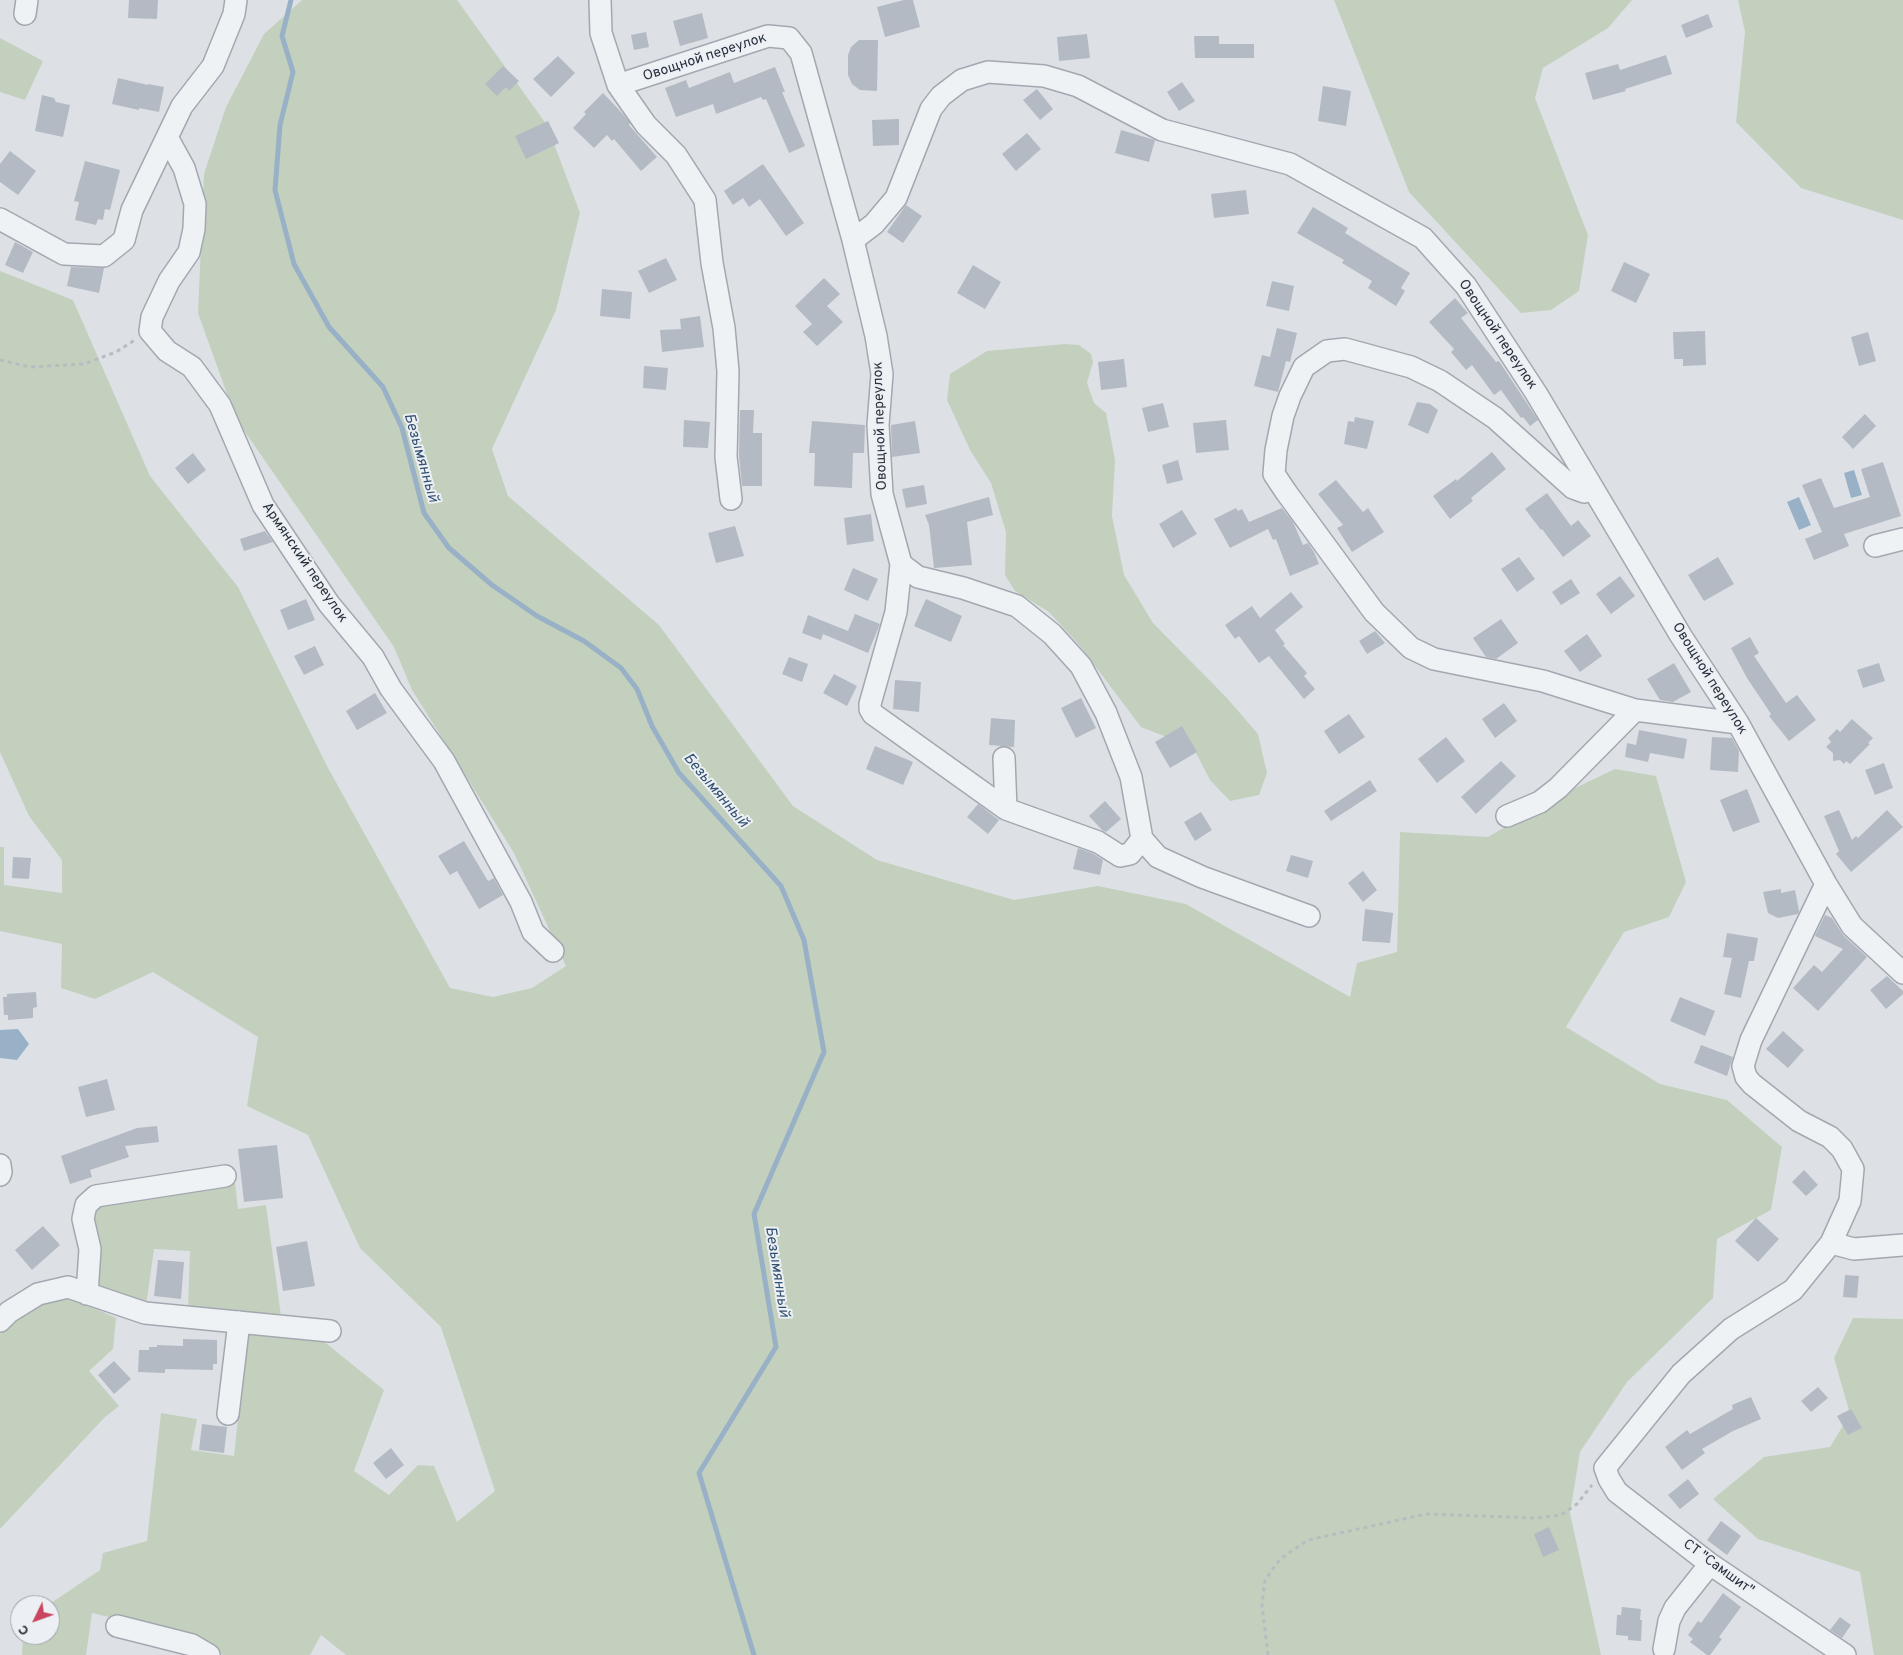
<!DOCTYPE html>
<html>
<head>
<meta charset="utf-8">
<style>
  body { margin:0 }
  #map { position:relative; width:1903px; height:1655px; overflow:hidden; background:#dde1e6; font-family:Overpass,sans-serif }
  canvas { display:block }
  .north { position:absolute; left:10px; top:1595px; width:50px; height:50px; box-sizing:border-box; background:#ecf0f4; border:1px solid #9da3aa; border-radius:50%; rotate:228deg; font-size:14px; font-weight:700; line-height:20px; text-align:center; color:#27303c }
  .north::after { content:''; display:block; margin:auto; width:18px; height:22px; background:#c9445e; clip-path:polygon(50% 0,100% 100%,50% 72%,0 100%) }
</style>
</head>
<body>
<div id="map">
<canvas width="1903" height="1655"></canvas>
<div class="north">С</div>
</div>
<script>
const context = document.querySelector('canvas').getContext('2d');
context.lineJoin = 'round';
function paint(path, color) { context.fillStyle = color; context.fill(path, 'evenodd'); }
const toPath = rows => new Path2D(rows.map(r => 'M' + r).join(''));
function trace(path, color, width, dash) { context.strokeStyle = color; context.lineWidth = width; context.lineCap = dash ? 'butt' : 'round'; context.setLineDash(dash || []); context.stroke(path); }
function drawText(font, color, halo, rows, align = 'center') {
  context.font = font + ' Overpass,sans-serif'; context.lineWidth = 4; context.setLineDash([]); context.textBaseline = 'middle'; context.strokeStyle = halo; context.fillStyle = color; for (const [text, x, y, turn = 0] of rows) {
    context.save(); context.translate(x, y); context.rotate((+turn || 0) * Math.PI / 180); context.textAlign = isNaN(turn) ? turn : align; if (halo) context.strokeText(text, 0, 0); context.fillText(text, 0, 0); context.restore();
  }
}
const green = toPath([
  [302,0,457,0,547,125,580,213,556,310,492,449,508,496,659,625,793,806,877,860,1014,900,1098,886,1186,904,1350,997,1357,963,1397,952,1400,832,1488,837,1554,798,1615,769,1656,776,1686,882,1669,917,1624,932,1566,1027,1660,1084,1727,1100,1782,1147,1771,1210,1717,1239,1713,1298,1627,1382,1580,1452,1570,1513,1601,1655,346,1655,321,1635,310,1655,223,1655,191,1637,92,1613,86,1655,22,1655,23,1635,50,1635,50,1605,48,1605,100,1570,103,1553,147,1541,161,1413,197,1419,191,1450,234,1456,247,1335,322,1340,384,1390,354,1471,389,1495,418,1465,434,1466,457,1522,495,1491,441,1327,360,1248,308,1135,247,1106,258,1037,153,972,95,999,61,988,62,944,0,931,0,847,4,847,4,885,62,893,62,860,29,816,0,752,0,271,73,300,150,476,238,587,327,766,450,988,493,997,532,988,566,966,514,853,412,690,394,647,236,419,198,313,204,174,226,107,264,34],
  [1334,0,1632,0,1608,28,1543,68,1535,98,1588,235,1579,291,1551,310,1521,313,1409,192],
  [1738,0,1903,0,1903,220,1801,188,1736,122,1745,32],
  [0,38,43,61,25,100,0,92],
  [1065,344,1079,345,1091,354,1093,362,1087,383,1094,403,1106,413,1115,460,1112,516,1124,575,1153,623,1226,697,1258,734,1267,773,1259,795,1230,801,1210,780,1195,751,1174,740,1141,727,1080,646,1049,612,1015,591,1005,575,1006,532,991,483,970,450,947,400,950,374,987,351],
  [235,1183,238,1209,266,1205,281,1316,188,1309,190,1251,154,1249,146,1306,96,1288,92,1216,103,1201],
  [75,1296,87,1305,116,1318,113,1349,89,1371,119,1406,105,1417,0,1529,0,1334,13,1322,55,1297],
  [1853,1318,1903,1319,1903,1655,1874,1655,1860,1572,1758,1539,1713,1499,1764,1457,1830,1447,1850,1414,1834,1358]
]);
const water = toPath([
  [1854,470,1862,495,1851,498,1844,473],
  [1799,497,1811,525,1799,530,1787,502],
  [18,1029,29,1044,17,1060,0,1058,0,1030]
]);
const stream = toPath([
  [291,0,282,36,293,72,280,125,275,190,294,264,329,327,383,387,402,428,424,513,449,548,492,585,537,616,584,641,621,668,637,689,652,726,679,773,781,886,804,940,824,1052,754,1214,776,1347,699,1473,754,1655]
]);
const building = toPath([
  [129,0,158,0,157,19,128,18],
  [904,0,913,0,920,27,885,37,877,7],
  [702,13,708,38,680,46,673,21],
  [1708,14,1713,27,1686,38,1681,25],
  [646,32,649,47,634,50,631,35],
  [1087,34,1090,58,1059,61,1057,37],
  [1194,36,1219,36,1219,44,1254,44,1254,58,1195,58],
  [859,40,878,40,877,91,860,90,852,84,848,75,848,55,851,47],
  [1666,55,1672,74,1625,89,1626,91,1593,100,1585,73,1618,64,1620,70],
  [558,56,575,73,551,97,533,79],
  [503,66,519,81,509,91,506,87,497,96,485,84],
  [775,67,785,92,782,92,805,146,789,153,766,99,763,100,761,97,716,114,713,104,676,117,665,88,686,80,689,88,730,72,734,83],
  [118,78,148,85,148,84,164,87,159,112,139,108,139,110,112,104],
  [1182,82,1195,101,1179,111,1167,92],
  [1323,86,1351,91,1346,126,1318,121],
  [1037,89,1053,109,1040,120,1023,100],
  [603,93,623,114,630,123,629,125,657,157,641,171,614,139,612,141,607,135,594,148,573,128,586,114,584,112],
  [42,95,54,98,56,102,70,105,63,137,35,131],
  [899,119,899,145,873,146,872,120],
  [548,121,559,143,526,159,515,136],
  [1121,130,1155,140,1149,162,1115,153],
  [1027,133,1041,149,1016,171,1002,154],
  [10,151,36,171,18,195,0,182,0,164],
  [85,161,120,170,110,210,105,209,103,220,98,219,96,225,75,220,79,202,74,201],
  [763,164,804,223,786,236,760,199,749,207,743,198,733,205,724,191],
  [1246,190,1249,214,1214,218,1211,194],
  [906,205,922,216,903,243,887,232],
  [1313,207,1348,228,1345,233,1410,273,1401,288,1405,291,1396,306,1368,288,1372,281,1342,263,1344,260,1297,233],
  [15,242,33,252,23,273,5,265],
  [666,258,677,280,649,293,638,271],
  [1624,262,1650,274,1636,303,1611,291],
  [973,265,1001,282,985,309,957,293],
  [71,267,104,268,99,293,67,286],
  [824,278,840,294,827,306,843,322,817,346,803,332,812,324,795,306],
  [1272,281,1294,286,1289,311,1266,306],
  [602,289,632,292,630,319,600,316],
  [1455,298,1468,313,1461,318,1496,362,1499,361,1538,420,1530,426,1523,417,1521,418,1501,390,1494,395,1472,365,1466,370,1451,352,1454,349,1429,322],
  [700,316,704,347,662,352,660,330,681,329,680,319],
  [1277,328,1297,333,1290,362,1286,361,1278,392,1254,386,1262,355,1270,357],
  [1705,331,1706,365,1683,366,1683,359,1674,359,1673,332],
  [1868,332,1876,361,1859,366,1851,337],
  [1124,359,1127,387,1101,390,1098,362],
  [644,366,668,368,666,390,643,388],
  [1417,402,1430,404,1438,410,1428,434,1408,425],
  [1163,403,1169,427,1148,432,1142,408],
  [740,410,754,410,753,433,762,433,762,486,742,486,739,456],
  [1865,414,1876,426,1853,449,1842,437],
  [1355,417,1374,421,1367,449,1344,444,1348,421,1354,422],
  [684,420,710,422,708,448,683,447],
  [1226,420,1229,450,1196,453,1193,423],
  [812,421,865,425,864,453,853,453,852,488,814,486,815,453,809,453],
  [915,421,920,453,892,457,891,425],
  [1492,452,1506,469,1471,498,1473,501,1450,519,1433,496,1456,479,1457,481],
  [193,453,206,470,188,484,175,468],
  [1178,460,1183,480,1167,484,1162,465],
  [1883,462,1901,516,1844,534,1849,546,1814,560,1805,539,1822,532,1802,485,1821,478,1834,508,1870,497,1861,469],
  [1336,480,1363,512,1368,508,1384,532,1352,552,1337,528,1343,525,1318,494],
  [924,485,927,504,906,508,902,489],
  [1547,493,1571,526,1578,520,1591,536,1563,557,1542,529,1541,530,1525,509],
  [989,497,993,515,967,522,972,565,934,568,929,525,925,515],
  [1236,508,1238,511,1242,509,1249,522,1282,508,1293,522,1303,545,1308,543,1314,552,1319,564,1290,576,1276,539,1273,540,1268,529,1230,548,1214,519],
  [1182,510,1197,534,1173,548,1159,524],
  [871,514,874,541,847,545,844,518],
  [735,526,744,556,716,563,708,533],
  [265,531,273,542,244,551,240,539],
  [1519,557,1535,579,1517,592,1501,569],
  [1718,557,1734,584,1704,601,1688,575],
  [853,568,878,579,868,601,844,590],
  [1620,576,1635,596,1611,614,1596,594],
  [1571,579,1580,593,1561,605,1552,592],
  [1291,592,1303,607,1275,630,1285,644,1283,645,1307,673,1304,676,1315,689,1304,699,1269,656,1259,663,1239,636,1235,639,1225,625,1252,606,1260,618],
  [306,599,315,620,288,630,280,610],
  [926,599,962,616,951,642,914,626],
  [855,614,880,624,868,653,823,634,821,640,802,633,808,615,848,631],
  [1501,619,1518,643,1496,659,1486,657,1473,638],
  [1375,631,1385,643,1367,654,1359,641],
  [1587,634,1602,656,1580,672,1564,651],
  [1750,637,1759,653,1754,656,1786,703,1797,695,1816,720,1789,741,1769,716,1771,714,1747,678,1731,648],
  [315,646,324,665,304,675,294,656],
  [789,657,808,664,802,682,782,674],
  [1674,663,1691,692,1673,702,1660,700,1647,679],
  [1879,663,1885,681,1863,688,1857,670],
  [834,674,857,686,847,706,823,693],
  [895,680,921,682,919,712,893,709],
  [375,693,387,713,357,730,346,711],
  [1081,698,1096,728,1076,738,1061,708],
  [1504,703,1517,721,1495,738,1482,719],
  [1349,714,1365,737,1339,754,1324,731],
  [991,718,1015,720,1014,747,989,745],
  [1852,719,1873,738,1868,743,1870,744,1850,764,1846,761,1844,764,1840,760,1833,761,1833,753,1826,747,1831,742,1828,738,1837,729,1840,732],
  [1182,726,1197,752,1170,768,1155,742],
  [1639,730,1687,739,1684,759,1650,753,1648,762,1625,757,1627,743,1636,745],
  [1446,737,1465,761,1437,783,1418,759],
  [1712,737,1732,738,1739,751,1738,772,1710,770],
  [875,746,913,762,903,785,866,769],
  [1501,761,1516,776,1476,814,1461,797],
  [1884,763,1893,788,1875,795,1865,770],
  [1370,780,1377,791,1331,821,1324,811],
  [1747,789,1760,822,1733,832,1720,800],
  [1105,801,1121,819,1106,832,1102,830,1089,816],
  [978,804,999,820,988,834,967,817],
  [1839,810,1852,840,1856,836,1858,838,1887,810,1903,827,1851,872,1836,854,1839,851,1824,816],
  [1201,812,1212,830,1195,841,1184,822],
  [464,841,488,881,494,878,503,895,479,909,457,871,450,875,438,856],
  [1078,848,1092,853,1103,860,1100,875,1073,869],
  [1291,855,1313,861,1308,878,1286,871],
  [13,857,31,858,29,879,12,878],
  [1363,871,1377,890,1363,902,1348,883],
  [1781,889,1781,893,1795,890,1799,911,1798,914,1778,918,1768,913,1763,892],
  [1365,909,1393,913,1390,943,1362,941],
  [1825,915,1832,918,1843,935,1867,957,1818,1011,1793,988,1814,965,1822,972,1843,949,1815,936],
  [1727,933,1758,938,1754,961,1749,961,1741,998,1724,994,1732,958,1723,957],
  [1887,976,1903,991,1903,994,1886,1009,1870,990],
  [36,992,37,1007,33,1008,33,1018,8,1020,8,1015,4,1015,3,997,7,997,7,994],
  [1680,997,1715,1011,1705,1036,1670,1021],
  [1783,1031,1804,1050,1788,1068,1766,1049],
  [1701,1045,1733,1057,1727,1076,1694,1063],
  [107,1079,115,1110,86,1117,78,1087],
  [157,1126,159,1142,125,1146,129,1157,90,1170,92,1177,70,1184,61,1156,137,1128],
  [277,1145,283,1198,244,1202,238,1149],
  [1804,1170,1818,1185,1806,1196,1792,1182],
  [1756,1218,1779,1239,1758,1262,1735,1241],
  [43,1226,60,1245,32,1270,15,1250],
  [307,1241,315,1286,283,1291,276,1247],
  [158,1260,184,1262,181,1299,154,1296],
  [1845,1275,1859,1276,1857,1298,1843,1297],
  [183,1339,217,1340,217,1364,213,1364,213,1370,165,1369,165,1373,138,1372,139,1350,149,1350,149,1347,157,1347,157,1345,183,1346],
  [114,1361,131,1379,114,1394,98,1375],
  [1818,1387,1828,1398,1811,1412,1801,1401],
  [1751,1397,1761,1419,1733,1431,1702,1449,1705,1453,1682,1470,1665,1447,1687,1430,1690,1434,1733,1409,1732,1405],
  [1851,1409,1862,1428,1848,1435,1837,1416],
  [202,1424,227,1427,224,1453,199,1450],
  [391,1448,404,1465,386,1479,373,1463],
  [1688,1479,1699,1494,1680,1509,1668,1495],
  [1721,1521,1741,1536,1727,1555,1707,1540],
  [1549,1527,1559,1550,1543,1557,1534,1534],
  [1723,1593,1741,1607,1719,1637,1722,1639,1710,1655,1707,1655,1690,1642,1693,1639,1688,1635,1698,1621,1701,1623],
  [1622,1607,1641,1609,1640,1620,1642,1620,1641,1641,1628,1640,1628,1636,1616,1635,1617,1615,1621,1615],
  [1840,1617,1851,1625,1842,1638,1830,1630]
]);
const path = toPath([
  [0,360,30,367,84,364,116,352,135,340],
  [1268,1655,1262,1605,1265,1580,1280,1559,1308,1540,1426,1514,1536,1518,1561,1515,1577,1504,1592,1485]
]);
const minor = toPath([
  [600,0,601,33,618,85,646,125,676,155,705,200,712,263,724,328,728,371,726,457,731,499],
  [25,14,27,0],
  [618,85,768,36,789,38,801,53,853,240,876,336,882,374,878,425,882,494,901,564,896,612,870,704,870,709,873,714,1006,809],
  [167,137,184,168,195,204,194,229,189,252,169,281,152,317,150,331,167,351,192,367,220,405,263,505,329,604,373,657,391,689,444,761,521,902,533,932,553,951],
  [0,219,64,254,104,256,124,240,132,210,182,106,213,66,234,14,236,0],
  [853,240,874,224,896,198,931,109,941,96,962,80,988,72,1044,76,1078,86,1162,130,1290,164,1423,238,1466,286,1536,393,1681,636,1738,723,1826,884,1852,926,1903,973],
  [1594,490,1584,492,1573,488,1495,418,1440,381,1411,367,1345,349,1327,351,1304,367,1290,396,1283,416,1276,450,1274,474,1286,492,1374,612,1411,648,1434,659,1543,681,1635,710,1738,723],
  [1875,546,1903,539],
  [901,564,918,577,963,588,1017,606,1052,634,1081,666,1106,713,1131,777,1142,839,1130,854,1120,856,1098,842,1006,809,1004,758],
  [1507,816,1540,802,1558,788,1635,710],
  [1142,839,1158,857,1202,877,1309,916],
  [1826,884,1751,1040,1743,1066,1746,1077,1752,1084,1799,1121,1830,1137,1842,1149,1853,1169,1850,1201,1831,1243,1793,1290,1731,1329,1681,1374,1605,1468,1609,1479,1617,1492,1710,1564,1845,1655],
  [0,1165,1,1172,0,1175],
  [1831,1243,1854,1249,1903,1245],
  [87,1294,90,1249,83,1219,86,1205,96,1196,225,1176],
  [0,1321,9,1312,38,1294,68,1287,145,1313,330,1331],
  [228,1414,239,1322],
  [117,1626,192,1645,209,1655],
  [1664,1649,1669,1621,1675,1608,1710,1564]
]);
const streetNames = [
  ["Овощной переулок",705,58,-18],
  ["Овощной переулок",1497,335,56],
  ["Овощной переулок",881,426,-92],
  ["Армянский переулок",304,563,56],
  ["Овощной переулок",1709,679,58],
  ["СТ \"Самшит\"",1718,1568,36]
];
const waterNames = [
  ["Безымянный",420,458,74],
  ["Безымянный",715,791,50],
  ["Безымянный",776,1272,81]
];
paint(green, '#c4d0be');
paint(water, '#98b1c6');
trace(stream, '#98b1c6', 5);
paint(building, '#b4bac3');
trace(minor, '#a3a8b0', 24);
trace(path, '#b7bcc1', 3, [4, 4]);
trace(minor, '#eff2f5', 21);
drawText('14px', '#27303c', '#ecf0f4', streetNames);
drawText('italic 15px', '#32506f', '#ecf0f4', waterNames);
</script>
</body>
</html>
